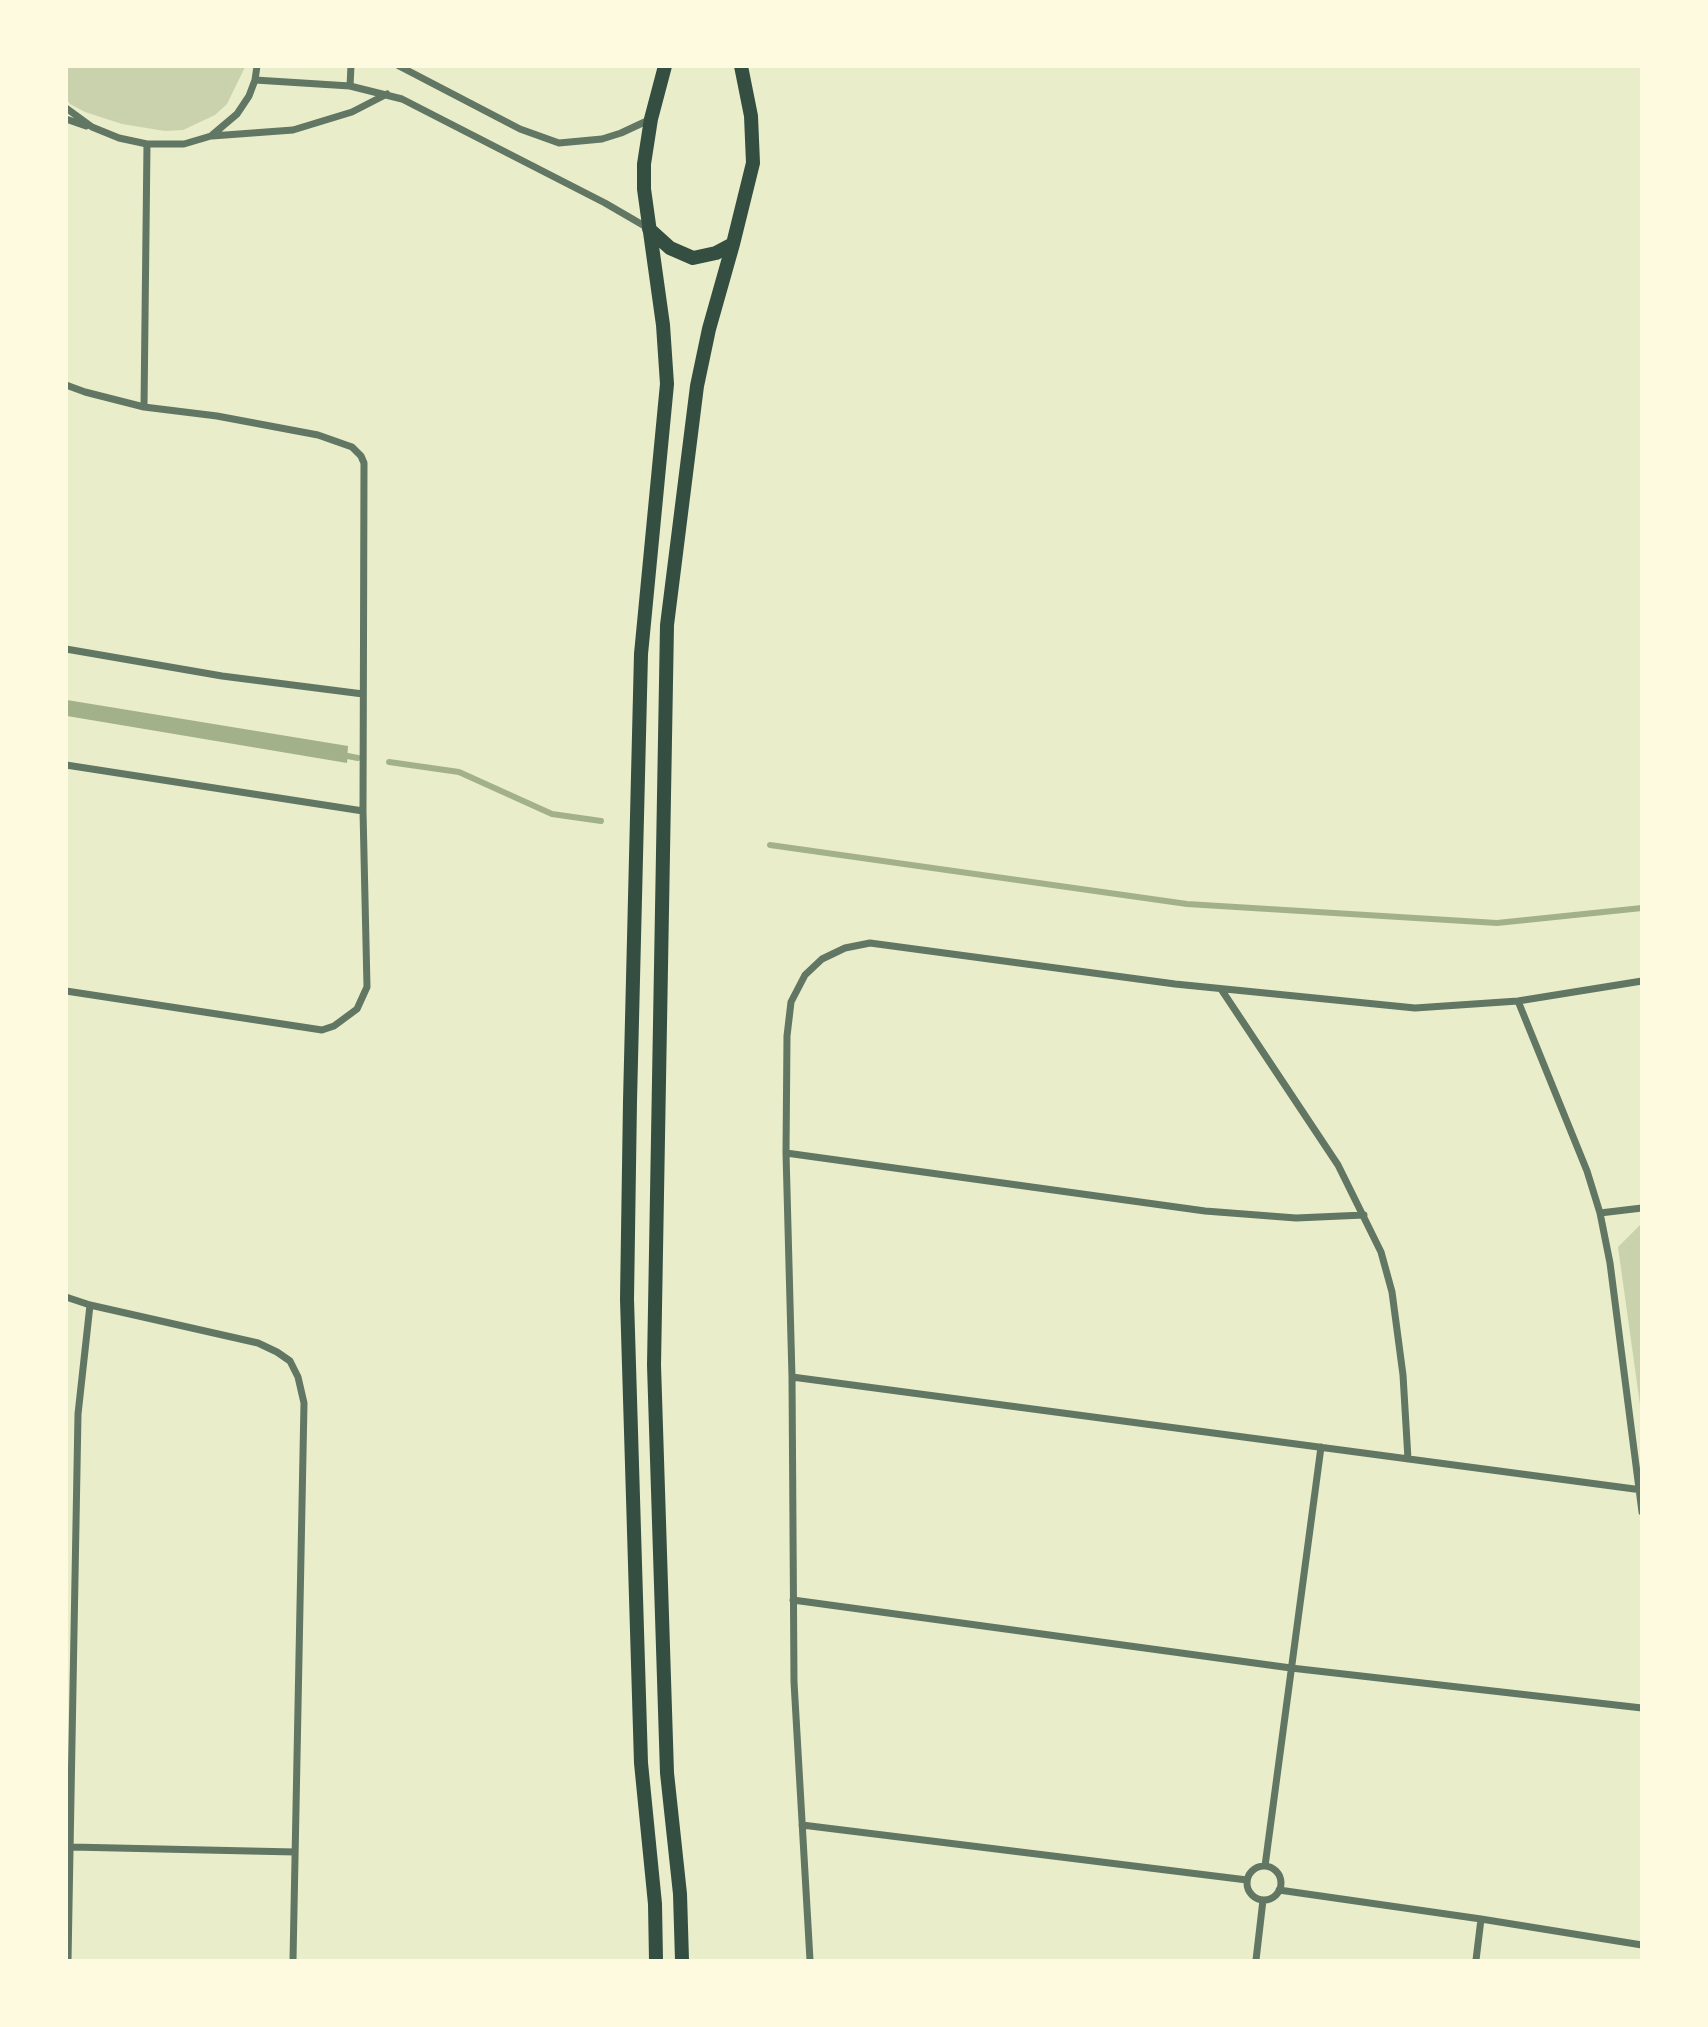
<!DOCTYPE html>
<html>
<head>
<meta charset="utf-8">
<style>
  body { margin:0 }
  #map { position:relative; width:1708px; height:2027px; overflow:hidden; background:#e9edc9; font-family:Manrope,sans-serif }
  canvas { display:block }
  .frame { position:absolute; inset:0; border:68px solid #fefae0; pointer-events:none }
</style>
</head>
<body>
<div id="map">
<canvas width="1708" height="2027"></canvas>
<div class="frame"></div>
</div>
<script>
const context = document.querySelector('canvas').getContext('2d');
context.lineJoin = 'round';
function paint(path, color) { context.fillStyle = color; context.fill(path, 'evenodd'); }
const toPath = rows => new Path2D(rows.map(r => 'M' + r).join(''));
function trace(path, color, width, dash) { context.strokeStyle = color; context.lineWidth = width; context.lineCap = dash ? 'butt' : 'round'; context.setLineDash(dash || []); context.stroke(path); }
const green = toPath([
  [67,66,245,66,245,67,227,104,215,115,183,130,165,131,122,124,85,112,70,104,67,100],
  [1641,1224,1641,1412,1618,1247]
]);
const water = toPath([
  [67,700,348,746,347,763,67,716]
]);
const stream = toPath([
  [342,755,358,758],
  [389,762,459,772,552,814,601,821],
  [770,845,1187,904,1497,923,1642,908]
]);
const minor = toPath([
  [399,66,520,129,559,143,602,139,621,133,651,119],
  [255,80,350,86,402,99,605,203,648,228],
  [350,86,351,66],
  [66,108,92,127,119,138,147,144,184,144,211,136,237,114,249,96,255,80,257,66],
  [66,119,86,126],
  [212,136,293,130,352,112,387,94],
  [66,385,85,392,144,407,217,416,318,435,352,447,361,456,364,463,363,811,367,987,357,1009,334,1026,322,1030,66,991],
  [144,407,147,144],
  [66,649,222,676,363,694],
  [66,765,363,811],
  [1221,989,1338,1165,1381,1252,1392,1292,1403,1375,1408,1459],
  [1518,1001,1587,1171,1600,1213,1610,1263,1642,1512],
  [786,1153,1205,1211,1296,1218,1364,1215],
  [1600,1213,1642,1208],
  [66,1297,90,1305,258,1343,277,1352,290,1361,298,1377,304,1403,293,1960],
  [792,1377,1642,1490],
  [793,1600,1291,1668,1642,1708],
  [802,1825,1247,1880],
  [71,1847,295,1852],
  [1265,1866,1321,1447],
  '1247 1883a17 17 0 1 1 34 0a17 17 0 1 1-34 0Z',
  [1279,1890,1481,1919,1642,1945],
  [68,1960,78,1414,90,1305],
  [810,1960,794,1682,792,1377,786,1153,787,1036,791,1002,805,975,822,959,845,948,870,943,1175,984,1415,1008,1518,1001,1642,981],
  [1256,1960,1263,1900],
  [1476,1960,1481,1919]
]);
const secondary = toPath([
  [649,229,670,248,693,258,716,253,733,244],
  [656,1960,655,1904,641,1763,627,1299,630,1101,641,654,667,384,663,325,644,189,644,164,651,119,665,66],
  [682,1960,680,1894,667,1773,654,1365,667,625,697,386,709,329,733,244,753,163,751,116,741,66]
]);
paint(green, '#cad2ad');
paint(water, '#a3b18a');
trace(stream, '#a3b18a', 6);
trace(minor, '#617663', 7);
trace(secondary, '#344e41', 14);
</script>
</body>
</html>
